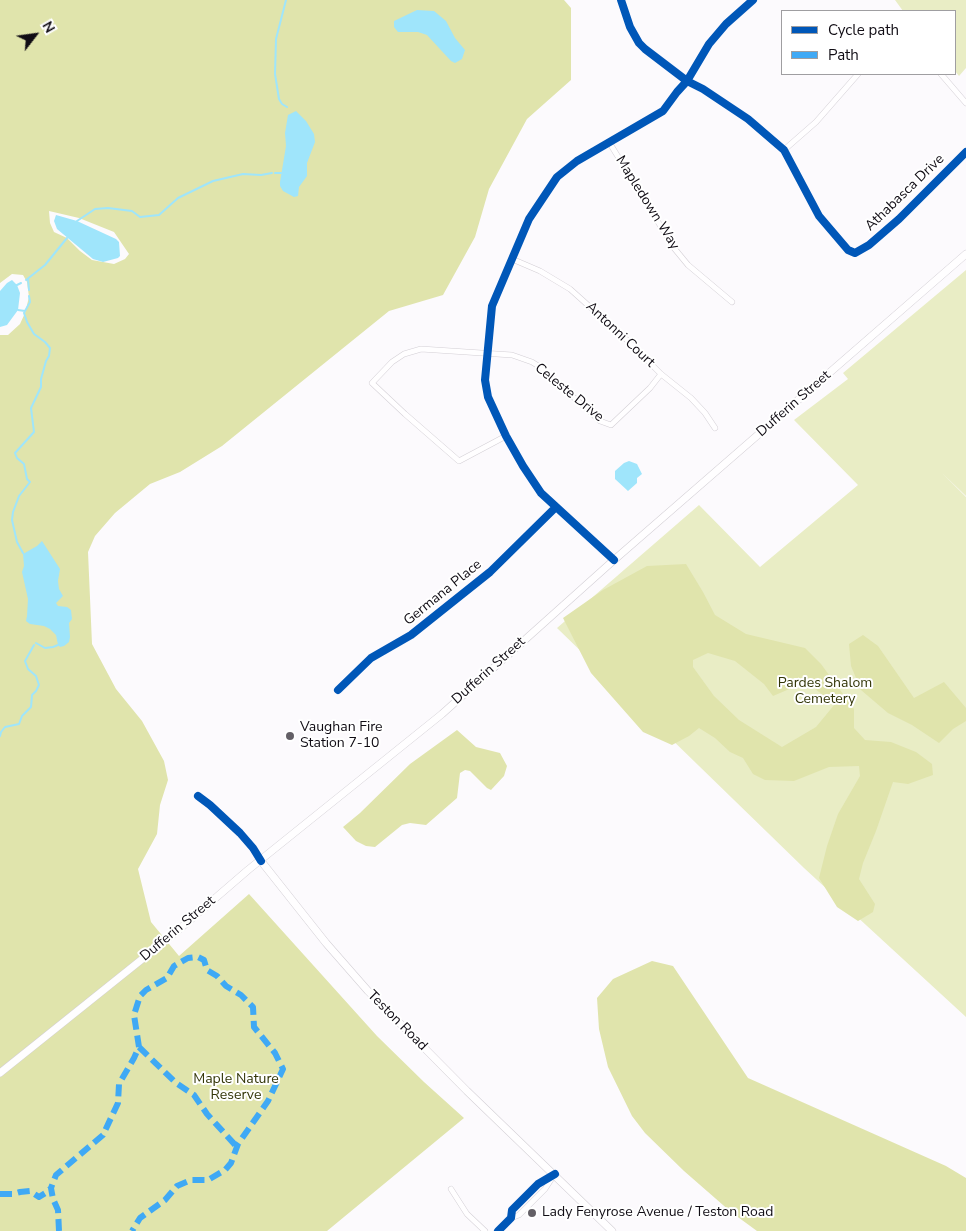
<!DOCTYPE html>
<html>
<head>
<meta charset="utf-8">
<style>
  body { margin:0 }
  #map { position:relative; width:966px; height:1231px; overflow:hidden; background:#fcfafd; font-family:"Nunito Sans",sans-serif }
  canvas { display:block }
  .legend { position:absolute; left:781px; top:10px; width:175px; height:65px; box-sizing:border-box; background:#fff; border:1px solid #9f9ea1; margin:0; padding:6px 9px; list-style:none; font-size:15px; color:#100c14 }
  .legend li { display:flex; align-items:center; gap:10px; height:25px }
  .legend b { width:25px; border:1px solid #9f9ea1 }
  .north { position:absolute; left:10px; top:10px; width:50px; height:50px; -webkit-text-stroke:4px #fff; paint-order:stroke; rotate:60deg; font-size:14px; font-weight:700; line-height:20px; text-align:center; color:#100c14 }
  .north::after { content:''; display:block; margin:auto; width:18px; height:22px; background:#100c14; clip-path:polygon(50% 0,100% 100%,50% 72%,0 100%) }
</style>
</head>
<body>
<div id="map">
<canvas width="966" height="1231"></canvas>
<ul class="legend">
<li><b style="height:6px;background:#0057b8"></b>Cycle path</li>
<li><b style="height:6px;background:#3fa9f5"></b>Path</li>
</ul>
<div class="north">N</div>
</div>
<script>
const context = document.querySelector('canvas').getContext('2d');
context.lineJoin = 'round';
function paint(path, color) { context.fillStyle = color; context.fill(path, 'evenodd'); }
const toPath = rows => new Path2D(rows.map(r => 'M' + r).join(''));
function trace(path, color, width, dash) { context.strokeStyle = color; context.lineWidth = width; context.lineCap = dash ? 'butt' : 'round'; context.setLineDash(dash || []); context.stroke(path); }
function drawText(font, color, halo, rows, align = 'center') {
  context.font = font + ' "Nunito Sans",sans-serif'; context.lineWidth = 4; context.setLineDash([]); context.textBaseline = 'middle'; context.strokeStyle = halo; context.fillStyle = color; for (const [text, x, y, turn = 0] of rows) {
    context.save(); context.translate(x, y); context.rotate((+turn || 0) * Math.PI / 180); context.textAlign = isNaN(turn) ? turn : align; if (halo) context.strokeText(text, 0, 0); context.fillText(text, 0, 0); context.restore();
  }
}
const green = toPath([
  [895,0,966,0,966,68,959,76,955,71,955,11,903,11],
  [966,270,966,496,942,473,966,497,966,1017,804,868,557,628,699,505,760,567,858,485,794,420,848,379,843,373]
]);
const forest = toPath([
  [0,0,564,0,571,8,571,80,527,119,489,189,475,237,443,295,389,311,222,446,180,472,150,484,115,513,95,536,88,552,92,644,116,689,142,721,164,761,168,780,160,805,157,834,138,869,151,922,179,956,249,894,377,1036,424,1082,464,1118,327,1231,0,1231,0,335,8,335,20,324,25,313,29,297,27,282,23,275,12,274,0,283],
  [49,211,79,218,114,232,129,254,125,259,114,264,92,260,80,251,67,238,54,232,50,223],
  [686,564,703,592,715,615,746,634,805,648,821,664,854,709,854,728,865,740,891,742,916,752,932,764,933,775,908,784,893,782,876,831,863,863,859,879,875,904,873,912,858,921,837,907,819,878,827,846,838,814,860,776,859,766,829,767,794,781,765,780,753,774,743,758,730,752,715,738,699,728,689,736,672,745,643,732,591,673,563,618,603,590,647,566],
  [708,653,735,661,764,684,773,696,801,684,811,686,835,704,816,727,782,747,739,720,714,696,693,667,693,660],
  [863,635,878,646,914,698,944,682,966,708,966,721,953,729,939,743,912,725,888,713,861,690,851,666,849,644],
  [457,730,476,747,500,753,507,766,504,776,491,790,487,788,470,771,465,770,460,773,457,798,426,825,410,823,402,825,375,847,366,846,356,841,343,827,360,813,410,764],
  [652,961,673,966,748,1078,946,1166,966,1178,966,1231,757,1231,731,1212,684,1171,645,1133,632,1116,608,1067,599,1029,597,998,613,979]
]);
const water = toPath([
  [417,10,434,11,446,21,455,38,465,50,462,59,455,63,451,61,427,35,418,32,398,32,394,27,394,21],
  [296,111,306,121,314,134,315,142,307,163,307,176,299,187,298,196,294,197,283,191,280,186,280,182,286,146,285,133,288,115],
  [56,215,77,221,116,239,119,242,120,256,118,258,103,262,93,259,57,229,54,221],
  [12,280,17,285,20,293,18,310,7,325,0,327,0,291,7,283],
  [629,461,637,464,642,474,637,478,637,483,628,491,615,479,615,471,624,463],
  [42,541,60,569,58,581,59,589,63,596,56,603,58,606,67,607,71,610,72,619,69,623,70,637,69,642,64,646,60,647,58,645,56,635,50,629,44,626,30,624,26,621,27,616,28,599,22,572,24,566,23,554,37,546]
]);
const stream = toPath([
  [286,0,276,39,275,74,279,99,282,104,287,107],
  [275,173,282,173],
  [77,221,95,209,108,208,132,211,140,217,159,215,178,198,213,181,243,174,261,175,272,173],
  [28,279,29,290],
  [26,280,45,265,67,238],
  [17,285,21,283],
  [18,310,25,311],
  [25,311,30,302,29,296],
  [23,553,17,542,12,520,13,512,19,496,30,482,27,479,24,464,17,458,15,453,34,432,31,408,41,387,41,379,46,361,49,356,50,348,45,342,34,334,27,322,24,313,25,311],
  [36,643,45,648,53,647,58,645],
  [0,736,1,732,5,727,19,724,22,716,31,707,32,695,36,691,39,685,36,676,28,669,25,661,34,645]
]);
const minor = toPath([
  [621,0,630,27,639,43,645,49,687,81,703,89,748,119,784,150,819,216,848,250,855,253,869,245,899,219,966,152],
  [941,74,966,103],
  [609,142,674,248,688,265,732,302],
  [784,150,816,122,858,74],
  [512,259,540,271,570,289,628,341,661,374,691,398,705,413,715,428],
  [506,436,459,461,405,414,372,383,392,362,404,354,421,349,512,355,532,362,540,367,600,421,611,425,650,388,661,374],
  [614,560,541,493,523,466,506,436,488,397,485,380,492,306,529,219,557,177,577,161,663,111,677,92,687,81,709,44,726,24,753,0],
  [338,690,371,658,411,635,490,572,556,507],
  [198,796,210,805,240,833,253,848,261,861],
  [451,1189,467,1214,485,1231],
  [511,1218,519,1215,545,1189,554,1175],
  [498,1231,511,1218,512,1210,538,1184,555,1174]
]);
const secondary = toPath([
  [261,861,326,943,368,991,467,1091,612,1231],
  [0,1073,176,932,248,870,442,714,614,560,966,254]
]);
const quiet = toPath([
  [139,1047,176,1083,194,1095,207,1114,237,1147],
  [0,1194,13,1194,20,1192,30,1191,39,1197,47,1192,51,1188],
  [59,1231,58,1210,53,1199,51,1188,56,1175,103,1135,118,1103,119,1084,134,1058,139,1047,134,1015,140,996,146,990,167,978,174,966,188,958,198,957,204,960,207,970,217,976,226,986,241,995,253,1007,254,1027,275,1053,283,1069,268,1101,238,1144,231,1163,225,1170,208,1180,191,1180,177,1186,165,1200,140,1218,132,1231]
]);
const cycleway = toPath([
  [621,0,630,27,639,43,645,49,687,81,703,89,748,119,784,150,819,216,848,250,855,253,869,245,899,219,966,152],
  [614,560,541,493,523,466,506,436,488,397,485,380,492,306,529,219,557,177,577,161,663,111,677,92,687,81,709,44,726,24,753,0],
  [338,690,371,658,411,635,490,572,556,507],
  [198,796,210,805,240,833,253,848,261,861],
  [498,1231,511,1218,512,1210,538,1184,555,1174]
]);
const markers = [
  [290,736,5,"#635f66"],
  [532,1213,5,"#635f66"]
];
const streetNames = [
  ["Athabasca Drive",905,193,-44],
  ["Mapledown Way",647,203,58],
  ["Antonni Court",620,335,43],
  ["Celeste Drive",569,393,39],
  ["Dufferin Street",794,404,-41],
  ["Germana Place",443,593,-39],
  ["Dufferin Street",489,671,-42],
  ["Dufferin Street",178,929,-40],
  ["Teston Road",397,1021,45]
];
const parkNames = [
  ["Pardes Shalom",825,684],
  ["Cemetery",825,700],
  ["Maple Nature",236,1080],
  ["Reserve",236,1096]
];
const poiNames = [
  ["Vaughan Fire",300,728],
  ["Station 7-10",300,744],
  ["Lady Fenyrose Avenue / Teston Road",542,1213]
];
paint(green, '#e9edc5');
paint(forest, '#e0e4ac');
paint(water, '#9fe5fb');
trace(stream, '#9fe5fb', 2);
trace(minor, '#d3cfd5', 6);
trace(secondary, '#d3cfd5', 8);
trace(minor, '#fffeff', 5);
trace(secondary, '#fffeff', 7);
trace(quiet, '#3fa9f5', 6, [12, 6]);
trace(cycleway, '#0057b8', 8);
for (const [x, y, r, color] of markers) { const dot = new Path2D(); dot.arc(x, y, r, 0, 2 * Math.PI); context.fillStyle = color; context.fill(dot); trace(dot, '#fff', 2); }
drawText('14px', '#100c14', '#fff', streetNames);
drawText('14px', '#333608', '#fff', parkNames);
drawText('14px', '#100c14', '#fff', poiNames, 'left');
</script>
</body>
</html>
